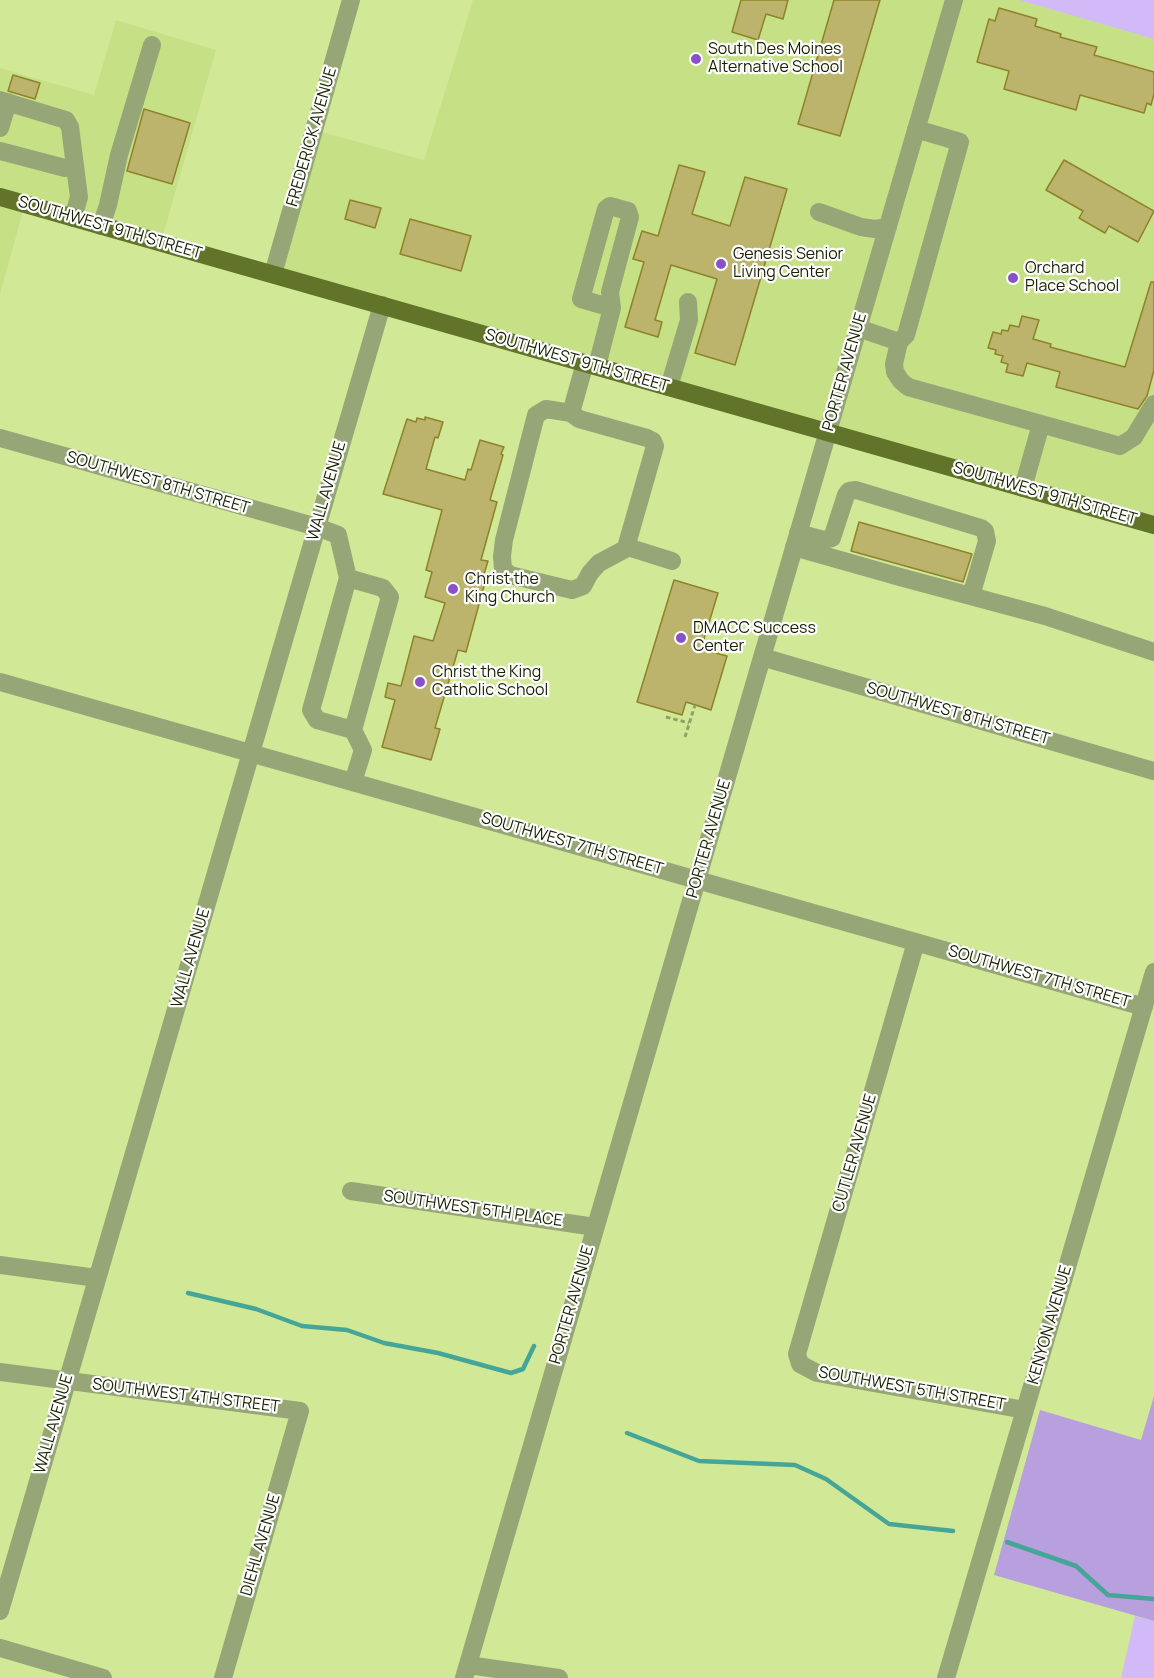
<!DOCTYPE html>
<html>
<head>
<meta charset="utf-8">
<style>
  body { margin:0 }
  canvas { display:block; background:#d1e997 }
</style>
</head>
<body>
<canvas width="1154" height="1678"></canvas>
<script>
const context = document.querySelector('canvas').getContext('2d');
context.lineJoin = 'round';
function paint(path, color) { context.fillStyle = color; context.fill(path, 'evenodd'); }
const toPath = rows => new Path2D(rows.map(r => 'M' + r).join(''));
function trace(path, color, width, dash) { context.strokeStyle = color; context.lineWidth = width; context.lineCap = dash ? 'butt' : 'round'; context.setLineDash(dash || []); context.stroke(path); }
function drawText(font, color, halo, rows, align = 'center') {
  context.font = font + ' Manrope,sans-serif'; context.lineWidth = 4.5; context.setLineDash([]); context.textBaseline = 'middle'; context.strokeStyle = halo; context.fillStyle = color; for (const [text, x, y, turn = 0] of rows) {
    context.save(); context.translate(x, y); context.rotate((+turn || 0) * Math.PI / 180); context.textAlign = isNaN(turn) ? turn : align; if (halo) context.strokeText(text, 0, 0); context.fillText(text, 0, 0); context.restore();
  }
}
const built = toPath([
  [473,0,1019,0,1154,39,1154,525,273,274,314,130,424,160],
  [116,20,216,50,161,242,25,204,0,294,0,68,94,95]
]);
const green = toPath([
  [1019,0,1154,0,1154,39],
  [1135,1616,1154,1621,1154,1678,1121,1678]
]);
const forest = toPath([
  [1154,1396,1154,1621,994,1575,1040,1410,1141,1440]
]);
const stream = toPath([
  [188,1293,256,1309,302,1326,347,1330,384,1343,438,1353,511,1373,523,1369,534,1346],
  [627,1433,699,1461,795,1465,826,1479,889,1524,953,1531],
  [1007,1542,1076,1566,1108,1595,1154,1599]
]);
const building = toPath([
  [741,0,788,0,783,19,766,14,758,40,732,32,741,0],
  [834,0,880,0,840,136,798,124,834,0],
  [999,8,1037,19,1035,26,1061,34,1060,37,1097,47,1094,55,1154,72,1154,94,1151,105,1147,103,1144,113,1080,95,1076,110,1004,89,1009,71,977,62,989,19,995,21,999,8],
  [13,75,40,83,35,99,8,91,13,75],
  [144,109,190,123,172,184,127,171,144,109],
  [1064,160,1154,211,1138,242,1109,226,1105,233,1079,218,1083,211,1046,190,1064,160],
  [679,165,705,172,692,214,730,226,745,177,787,189,735,365,695,353,717,279,671,265,655,320,662,322,658,337,625,327,644,262,633,259,642,231,658,236,679,165],
  [350,200,381,208,375,228,345,219,350,200],
  [410,219,471,236,461,271,400,254,410,219],
  [1151,282,1154,282,1154,370,1147,396,1138,409,1056,387,1060,372,1027,363,1023,376,1006,372,1008,364,1001,362,1003,356,995,354,996,350,988,348,993,332,1001,334,1002,330,1008,331,1010,325,1019,327,1022,316,1039,320,1033,339,1051,344,1050,347,1125,367,1151,282],
  [425,417,443,422,438,438,435,437,426,469,465,480,468,469,471,470,480,440,504,447,501,454,503,455,490,500,497,502,481,560,488,561,484,574,487,575,466,652,458,650,435,728,440,729,431,760,382,747,395,700,385,697,388,683,401,686,414,636,433,641,445,603,425,597,432,572,426,570,442,510,383,494,407,419,416,422,417,418,425,420,425,417],
  [859,522,972,554,963,582,851,551,859,522],
  [674,580,718,593,701,649,727,656,711,710,686,702,682,715,637,702,674,580]
]);
const path = toPath([
  [666,717,689,723],
  [685,737,695,705]
]);
const minor = toPath([
  [0,100,66,120,70,127,79,197,73,218],
  [0,128,8,102],
  [0,151,65,168,75,166],
  [819,212,861,227,875,229,888,227],
  [101,226,108,205,119,155,152,45],
  [273,274,351,0],
  [858,328,899,342,906,335,960,142,916,129],
  [899,342,894,364,895,372,901,381,908,387,1041,424,1023,488],
  [585,363,571,413,579,419,647,438,653,441,655,446,627,544,634,549,672,561],
  [597,366,612,308,610,292,630,217,628,211,610,206,606,209,581,299,612,308],
  [669,387,689,320,688,302],
  [571,413,546,409,536,415,504,540,502,556,503,569,510,575,572,590,583,586,590,573,599,563,629,547],
  [1041,424,1120,446,1134,437,1154,404],
  [0,438,317,527,338,535,348,578,383,588,390,597,353,730,363,750,353,782],
  [798,533,824,540,832,538,846,495,849,491,856,490,981,528,985,531,987,541,971,596],
  [794,547,900,577,1045,616,1154,652],
  [348,578,311,710,317,720,353,730],
  [762,657,1154,771],
  [0,682,1144,1007],
  [916,942,797,1354,800,1364,817,1373,1025,1410],
  [351,1191,595,1227],
  [0,1265,97,1278],
  [0,1372,300,1411,223,1678],
  [0,1611,382,305],
  [0,1648,103,1678],
  [468,1665,559,1678],
  [464,1678,954,0],
  [946,1678,1154,972]
]);
const major = toPath([
  [0,197,1154,525]
]);
const markers = [
  [696,59,6,"#8851c8"],
  [721,264,6,"#8851c8"],
  [1013,278,6,"#8851c8"],
  [453,589,6,"#8851c8"],
  [681,638,6,"#8851c8"],
  [420,682,6,"#8851c8"]
];
const poiNames = [
  ["South Des Moines",708,50],
  ["Alternative School",708,68],
  ["Genesis Senior",733,255],
  ["Living Center",733,273],
  ["Orchard",1025,269],
  ["Place School",1025,287],
  ["Christ the",465,580],
  ["King Church",465,598],
  ["DMACC Success",693,629],
  ["Center",693,647],
  ["Christ the King",432,673],
  ["Catholic School",432,691]
];
const streetNames = [
  ["FREDERICK AVENUE",312,137,-74],
  ["SOUTHWEST 9TH STREET",110,228,16],
  ["SOUTHWEST 9TH STREET",577,361,16],
  ["PORTER AVENUE",845,372,-74],
  ["SOUTHWEST 8TH STREET",158,483,16],
  ["WALL AVENUE",327,491,-74],
  ["SOUTHWEST 9TH STREET",1045,494,16],
  ["SOUTHWEST 8TH STREET",958,714,16],
  ["PORTER AVENUE",709,839,-74],
  ["SOUTHWEST 7TH STREET",572,844,16],
  ["WALL AVENUE",191,958,-74],
  ["SOUTHWEST 7TH STREET",1039,977,16],
  ["CUTLER AVENUE",855,1153,-74],
  ["SOUTHWEST 5TH PLACE",473,1209,8],
  ["PORTER AVENUE",572,1305,-74],
  ["KENYON AVENUE",1050,1325,-74],
  ["SOUTHWEST 5TH STREET",912,1389,10],
  ["SOUTHWEST 4TH STREET",186,1396,7],
  ["WALL AVENUE",54,1424,-74],
  ["DIEHL AVENUE",261,1545,-74]
];
paint(built, '#c6e086');
paint(green, '#d2b9f8');
paint(forest, '#b89fde');
trace(stream, '#45a597', 4.5);
paint(building, '#bcb36c');
trace(building, '#8e8329', 1.5);
trace(path, '#91a362', 3, [4.5, 3]);
trace(minor, '#97a676', 18);
trace(major, '#617429', 18);
for (const [x, y, r, color] of markers) { const dot = new Path2D(); dot.arc(x, y, r, 0, 2 * Math.PI); context.fillStyle = color; context.fill(dot); trace(dot, '#fefefe', 2); }
drawText('16px', '#192101', '#fefefe', poiNames, 'left');
drawText('16px', '#192101', '#fefefe', streetNames);
</script>
</body>
</html>
